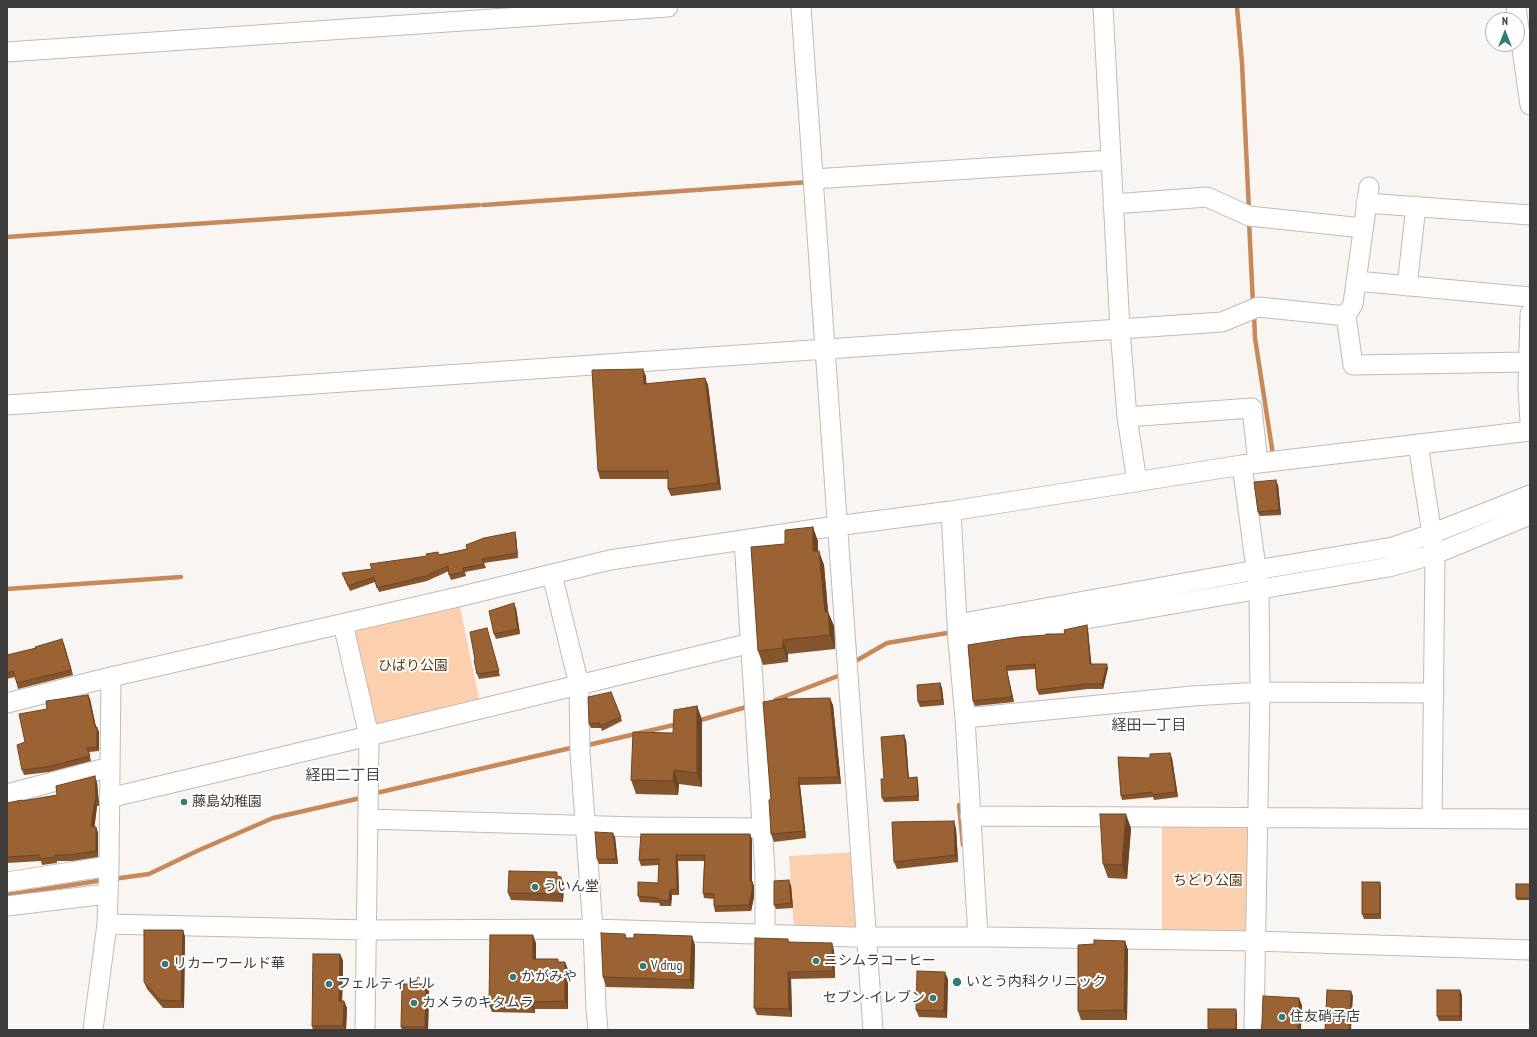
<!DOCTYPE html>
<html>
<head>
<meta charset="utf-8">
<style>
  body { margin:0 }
  #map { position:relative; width:1537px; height:1037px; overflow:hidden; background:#f8f5f2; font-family:"PT Sans Narrow",sans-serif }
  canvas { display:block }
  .frame { position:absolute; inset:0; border:8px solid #3d3c3b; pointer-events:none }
  .north { position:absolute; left:1485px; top:12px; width:40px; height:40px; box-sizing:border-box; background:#fff; border:1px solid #b1b1b1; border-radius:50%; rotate:0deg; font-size:11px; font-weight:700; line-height:16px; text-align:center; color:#3d3c3b }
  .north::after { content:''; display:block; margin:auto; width:14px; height:18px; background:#337b76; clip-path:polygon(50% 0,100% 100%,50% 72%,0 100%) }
</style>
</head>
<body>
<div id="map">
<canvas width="1537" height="1037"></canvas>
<div class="frame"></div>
<div class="north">N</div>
</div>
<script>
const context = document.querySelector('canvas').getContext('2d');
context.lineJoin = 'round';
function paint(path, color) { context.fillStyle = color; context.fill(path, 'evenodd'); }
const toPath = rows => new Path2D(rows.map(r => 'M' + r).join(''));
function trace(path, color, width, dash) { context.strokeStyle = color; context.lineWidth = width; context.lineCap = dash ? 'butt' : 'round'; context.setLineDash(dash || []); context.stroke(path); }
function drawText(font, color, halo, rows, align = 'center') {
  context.font = font + ' "PT Sans Narrow","Noto Sans JP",sans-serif'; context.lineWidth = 4; context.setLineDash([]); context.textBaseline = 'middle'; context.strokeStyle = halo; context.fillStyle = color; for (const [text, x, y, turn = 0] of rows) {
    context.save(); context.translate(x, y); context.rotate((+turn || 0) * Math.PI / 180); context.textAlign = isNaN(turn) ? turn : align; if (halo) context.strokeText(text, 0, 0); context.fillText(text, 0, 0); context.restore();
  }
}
const green = toPath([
  [458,597,481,708,369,736,343,624],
  [1162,824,1255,824,1253,937,1162,937],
  [857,852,863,929,794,929,789,856]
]);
const stream = toPath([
  [1237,7,1242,63,1249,211],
  [483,205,809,182],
  [1249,220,1253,305],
  [164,226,479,205],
  [7,237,162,226],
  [1254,314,1255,338,1273,455],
  [1265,579,1293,573],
  [7,589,181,577],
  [854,662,887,643,947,633],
  [775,700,838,676],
  [697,721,750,706],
  [584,746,678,724],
  [372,794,575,747],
  [959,805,963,845],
  [113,879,149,874,197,851,273,818,365,797],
  [7,895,104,880]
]);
const minor = toPath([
  [801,7,873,1030],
  [1103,7,1120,329,1127,417,1137,482],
  [1516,7,1530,105],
  [7,52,668,7],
  [813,179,1111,160],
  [1369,187,1353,304,1346,316,1353,365,1528,362],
  [1366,203,1530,215],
  [1113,204,1207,197,1249,216,1363,228],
  [1356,281,1530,297],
  [1407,286,1416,206],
  [1530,314,1528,388,1530,422],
  [7,405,1222,322,1258,307,1346,316],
  [1127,417,1252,408,1258,463],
  [1418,444,1435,554,1432,819],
  [1242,465,1259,590,1260,692,1254,1030],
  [951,511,958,641,965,718,978,937],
  [744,540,765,872,765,934],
  [552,574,579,685,580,753,593,929,596,1009,598,1030],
  [343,624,369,736,365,1030],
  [957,624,1256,570,1393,547,1431,534,1530,495],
  [958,641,1389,567,1435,554,1530,515],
  [7,703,111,677,458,597,610,560,836,526,951,511,1242,465,1530,431],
  [965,718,1192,696,1260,692,1434,693],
  [7,794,110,767],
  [109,798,369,736,751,643],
  [970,816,1530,819],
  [368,819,637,827,763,828],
  [7,882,109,866],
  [7,906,107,894],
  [107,924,367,930,593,929,852,937,990,937,1255,941,1530,950],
  [93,1030,107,924,109,866,111,677]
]);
const wall = toPath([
  [646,376,646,384,705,378,708,385,721,490,671,496,668,489,668,479,600,479,598,471],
  [1278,485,1281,515,1260,516,1258,512],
  [515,532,516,536,518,558,484,563,486,568,465,572,466,576,451,580,449,575,449,571,427,581,379,592,375,582,350,591,342,573,372,569,467,549],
  [818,541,818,551,824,565,828,612,834,626,835,649,788,654,788,662,763,665,758,651],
  [516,608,520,634,496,639,494,634],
  [1088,630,1091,664,1108,668,1103,689,1088,689,1039,695,1037,690,1035,669,1007,671,1014,702,975,706,973,701,968,645,1065,634],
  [488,633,500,676,479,679,477,674,475,660],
  [64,644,73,675,18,689,15,677,7,679,7,655],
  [940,683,942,688,944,705,920,707,918,702],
  [611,692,622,721,602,731,601,728,591,728,589,724],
  [88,695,90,699,96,727,99,732,99,751,89,752,91,761,49,772,24,775,22,770,25,742,47,709],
  [788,699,833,705,841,784,800,785,806,838,774,842,771,834,771,799],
  [697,706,702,720,702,787,679,784,678,795,636,794,631,780],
  [906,740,909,778,917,777,918,782,919,801,884,802,882,798,884,779],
  [1150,758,1172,758,1178,797,1154,800,1153,797,1122,800,1121,796],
  [97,782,99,806,97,806,94,827,96,827,98,833,98,857,72,861,57,861,57,863,42,865,41,861,7,863,7,803,22,800,23,801,57,795],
  [956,828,958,862,897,869,894,862],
  [1131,828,1127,879,1108,878,1103,864],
  [615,837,618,864,599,864,597,859],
  [752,839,752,881,754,886,754,897,751,911,715,912,714,906,714,899,704,898,703,893,704,861,678,861,679,895,672,895,671,906,660,906,659,903,640,902,638,896,658,883,659,865,641,866,639,860],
  [558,876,564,884,563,902,511,900,508,893],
  [1530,884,1530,900,1517,900,1516,898],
  [791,885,793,908,776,909,774,905],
  [1381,887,1381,919,1364,919,1362,914],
  [183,930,185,937,184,1008,163,1008,147,989,144,982],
  [627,938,695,945,694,989,606,987,603,977],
  [788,939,789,942,834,950,835,978,791,979,792,1017,757,1015,754,1008],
  [1125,941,1128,950,1127,1020,1081,1020,1078,1011],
  [536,943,536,959,559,962,568,969,568,1009,535,1009,535,1013,492,1012,489,1005],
  [340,954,343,961,342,1001,344,1001,347,1008,346,1030,313,1030,312,1026],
  [948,979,947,1018,919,1017,916,1010],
  [429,991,428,1030,402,1030,401,1027],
  [1462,995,1462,1021,1439,1021,1437,1016],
  [1237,1014,1237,1030,1208,1030,1208,1029]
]);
const shadedWall = toPath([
  [643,369,646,376,647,391,644,384],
  [705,378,708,385,721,490,718,483],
  [1276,480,1278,485,1281,515,1279,510],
  [813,527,818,541,818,564,813,551],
  [515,532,516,536,518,558,517,553],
  [819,551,824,565,829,622,828,612,834,626,835,649,830,635,825,612],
  [514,603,516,608,520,634,518,629],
  [1087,625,1088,630,1092,669,1090,664],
  [62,639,64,644,73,675,71,670],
  [783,640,788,654,788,662,783,648],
  [1107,664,1108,668,1103,689,1102,684],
  [1006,666,1007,671,1014,702,1012,697],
  [940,683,942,688,944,705,942,700],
  [88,695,90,699,97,732,95,727],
  [830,698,833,705,841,784,838,777],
  [697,706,702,720,702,787,697,773],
  [97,727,99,732,99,751,97,747],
  [904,735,906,740,909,783,908,778],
  [1170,753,1172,758,1178,797,1176,792],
  [674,770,679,784,678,795,673,781],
  [95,776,97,782,99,806,96,800],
  [917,777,918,782,919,801,918,796],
  [798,778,800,785,806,838,804,831],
  [95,800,97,806,94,832,91,826],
  [1126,814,1131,828,1127,879,1122,865],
  [954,821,956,828,958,862,955,855],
  [96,827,98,833,98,857,96,851],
  [613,833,615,837,618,864,616,859],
  [750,834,752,839,752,881,754,886,754,897,751,911,749,905,750,881],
  [676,855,678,861,679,895,677,889],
  [561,877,564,884,563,902,560,894],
  [789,880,791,885,793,908,791,903],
  [1380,882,1381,887,1381,919,1380,914],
  [670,890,672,895,671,906,669,901],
  [183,930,185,937,184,1008,181,1001],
  [533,935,536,943,536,966,533,959],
  [692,936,695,945,694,989,690,980],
  [1125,941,1128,950,1127,1020,1124,1010],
  [832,943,834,950,835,978,833,971],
  [340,954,343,961,342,1008,339,1001],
  [565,962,568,969,568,1009,565,1001],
  [788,972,791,979,792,1017,789,1009],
  [945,972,948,979,947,1018,944,1011],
  [426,984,429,991,428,1030,426,1030,425,1027],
  [1460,990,1462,995,1462,1021,1460,1016],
  [1351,991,1353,996,1351,1030,1349,1030],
  [1299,998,1302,1005,1301,1030,1298,1030],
  [344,1001,347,1008,346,1030,345,1030,343,1026],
  [532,1002,535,1009,535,1013,532,1006],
  [1236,1009,1237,1014,1237,1030,1236,1030]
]);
const building = toPath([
  [643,369,644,384,705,378,718,483,668,489,668,471,598,471,592,370,643,369],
  [1276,480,1279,510,1258,512,1254,482,1276,480],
  [813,527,813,551,819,551,825,612,828,612,830,635,783,640,783,648,758,651,751,547,785,544,785,530,813,527],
  [515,532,517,553,482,559,484,564,463,568,464,572,449,575,448,566,426,576,377,588,374,577,348,586,342,573,372,569,370,564,427,556,426,554,438,552,439,555,467,549,466,545,484,538,515,532],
  [514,603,518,629,494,634,489,611,514,603],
  [1087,625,1090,664,1107,664,1102,684,1086,684,1037,690,1035,664,1006,666,1012,697,973,701,968,645,1019,637,1046,635,1046,634,1065,634,1064,630,1087,625],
  [487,628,499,671,477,674,474,660,475,660,470,632,487,628],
  [62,639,71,670,17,683,13,671,7,673,7,655,36,648,35,647,62,639],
  [940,683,942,700,918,702,917,685,940,683],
  [611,692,621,717,600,726,600,723,589,724,588,697,611,692],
  [88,695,95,727,97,727,97,747,87,748,90,756,47,767,22,770,17,745,25,742,19,714,47,709,46,701,88,695],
  [787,698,787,699,830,698,838,777,798,778,804,831,771,834,769,800,771,799,763,702,787,698],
  [697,706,697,773,674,770,673,781,631,780,633,732,673,733,674,710,697,706],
  [904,735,908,778,917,777,918,796,882,798,881,779,884,779,881,737,904,735],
  [1170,753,1176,792,1152,795,1152,792,1121,796,1118,757,1150,758,1150,754,1170,753],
  [95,776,96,800,95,800,91,826,96,827,96,851,70,855,55,855,55,857,40,859,40,855,7,857,7,803,22,800,22,801,57,795,56,786,95,776],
  [1100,814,1126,814,1122,865,1103,864,1100,814],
  [954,821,955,855,894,862,892,822,954,821],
  [595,832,613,833,616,859,597,859,595,832],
  [641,834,750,834,750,881,752,881,752,891,749,905,714,906,714,894,703,893,705,855,676,855,677,889,670,890,669,901,658,900,658,898,638,896,638,882,658,883,659,859,639,860,641,834],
  [509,871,557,872,557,876,561,877,560,894,508,893,509,871],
  [789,880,791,903,774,905,774,881,789,880],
  [1362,882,1380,882,1380,914,1362,914,1362,882],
  [1516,884,1530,884,1530,898,1516,898,1516,884],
  [144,930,183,930,181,1001,160,1000,144,982,144,930],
  [601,933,625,934,626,938,634,938,634,934,692,936,690,980,603,977,601,933],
  [490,935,533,935,533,959,558,959,558,962,565,962,565,1001,532,1002,532,1006,489,1005,490,935],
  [755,938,788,939,788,942,832,943,833,971,788,972,789,1009,754,1008,755,938],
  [1094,940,1125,941,1124,1010,1078,1011,1078,945,1094,944,1094,940],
  [313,954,340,954,339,1001,344,1001,343,1026,312,1026,313,954],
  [917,971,945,972,944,1011,916,1010,917,971],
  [402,984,426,984,425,1027,401,1027,402,984],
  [1327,990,1351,991,1349,1030,1325,1030,1327,990],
  [1437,990,1460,990,1460,1016,1437,1016,1437,990],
  [1263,996,1299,998,1298,1030,1261,1030,1262,1023,1263,996],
  [1208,1009,1236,1009,1236,1029,1208,1029,1208,1009]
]);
const markers = [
  [184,802,4,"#337b76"],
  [535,887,4,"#337b76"],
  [816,961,4,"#337b76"],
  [165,964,4,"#337b76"],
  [643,966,4,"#337b76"],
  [513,977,4,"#337b76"],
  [957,982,5,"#337b76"],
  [329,984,4,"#337b76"],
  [933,998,4,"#337b76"],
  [414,1003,4,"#337b76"],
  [1282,1017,4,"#337b76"]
];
const parkNames = [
  ["ひばり公園",413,666],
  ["ちどり公園",1208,881]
];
const poiNames = [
  ["藤島幼稚園",192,802],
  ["ういん堂",543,887],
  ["ニシムラコーヒー",824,961],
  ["リカーワールド華",173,964],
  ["V drug",651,966],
  ["かがみや",521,977],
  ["いとう内科クリニック",966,982],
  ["フェルティビル",337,984],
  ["セブン-イレブン",925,998,"right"],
  ["カメラのキタムラ",422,1003],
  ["住友硝子店",1290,1017]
];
const neighbourhoodNames = [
  ["経田一丁目",1149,726],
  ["経田二丁目",343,776]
];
paint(green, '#fcd0af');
trace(stream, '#c5895b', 4.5);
trace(minor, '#bebbb8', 21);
trace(minor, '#fff', 19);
paint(wall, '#85552d');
paint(shadedWall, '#6c4524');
paint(building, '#9b6334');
trace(building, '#6c4524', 1);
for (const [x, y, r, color] of markers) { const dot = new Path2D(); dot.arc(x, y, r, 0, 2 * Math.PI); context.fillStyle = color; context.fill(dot); trace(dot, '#fff', 1.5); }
drawText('14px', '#5e3612', '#fff', parkNames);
drawText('14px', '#3d3c3b', '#fff', poiNames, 'left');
drawText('15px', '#4c4947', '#fff', neighbourhoodNames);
</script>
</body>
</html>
